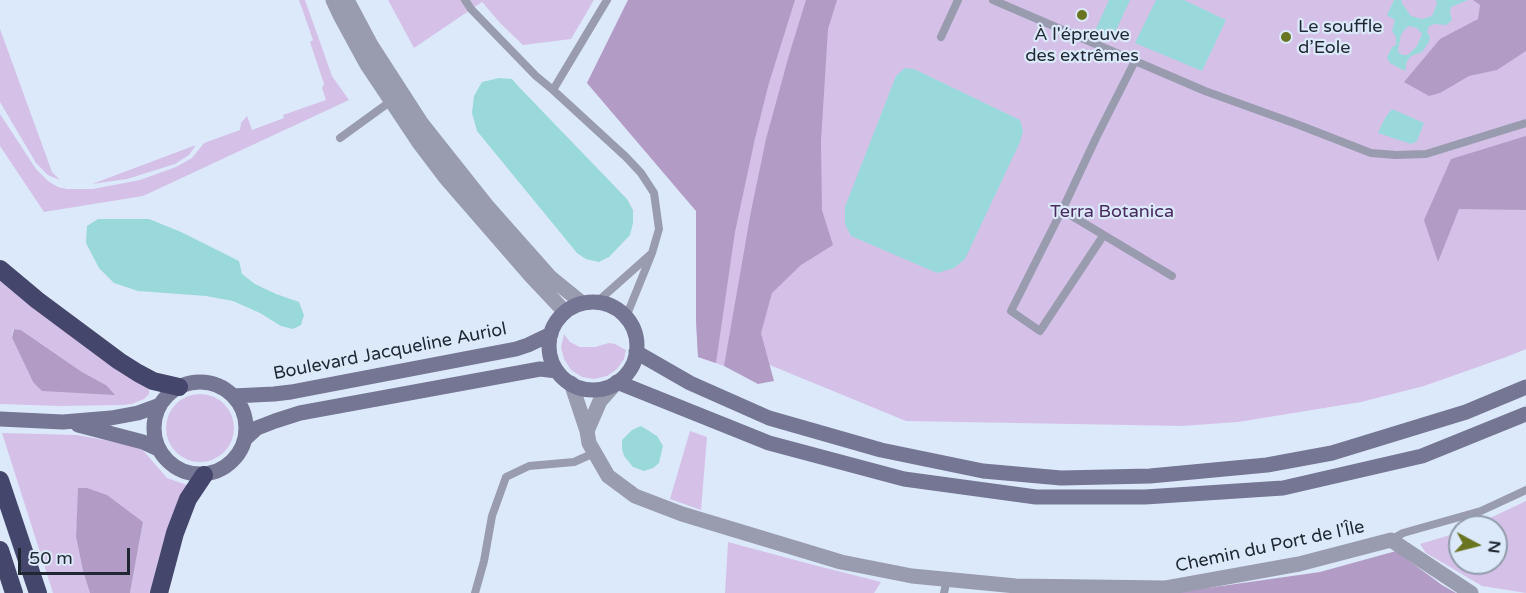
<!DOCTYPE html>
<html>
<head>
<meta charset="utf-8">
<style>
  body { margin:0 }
  #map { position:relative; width:1526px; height:593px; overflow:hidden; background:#dce9fa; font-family:"Varela Round",sans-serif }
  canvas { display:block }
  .north { position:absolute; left:1448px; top:515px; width:60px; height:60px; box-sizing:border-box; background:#dce9fa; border:2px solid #909caa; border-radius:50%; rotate:97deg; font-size:16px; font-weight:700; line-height:24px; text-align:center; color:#1f2832 }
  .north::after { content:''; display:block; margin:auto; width:21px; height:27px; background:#697520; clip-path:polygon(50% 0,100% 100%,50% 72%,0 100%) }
  .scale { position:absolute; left:18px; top:548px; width:112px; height:27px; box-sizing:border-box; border:3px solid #1f2832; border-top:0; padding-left:8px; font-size:18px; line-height:21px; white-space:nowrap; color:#1f2832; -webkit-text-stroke:4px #dce9fa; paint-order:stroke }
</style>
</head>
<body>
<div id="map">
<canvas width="1526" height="593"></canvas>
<div class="north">N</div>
<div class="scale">50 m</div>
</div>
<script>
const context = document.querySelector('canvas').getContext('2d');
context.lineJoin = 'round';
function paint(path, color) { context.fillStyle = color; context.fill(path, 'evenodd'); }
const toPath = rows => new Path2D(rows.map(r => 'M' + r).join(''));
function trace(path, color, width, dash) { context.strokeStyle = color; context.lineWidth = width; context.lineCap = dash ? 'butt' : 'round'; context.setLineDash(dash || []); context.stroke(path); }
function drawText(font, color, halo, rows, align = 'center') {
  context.font = font + ' "Varela Round",sans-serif'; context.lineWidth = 4.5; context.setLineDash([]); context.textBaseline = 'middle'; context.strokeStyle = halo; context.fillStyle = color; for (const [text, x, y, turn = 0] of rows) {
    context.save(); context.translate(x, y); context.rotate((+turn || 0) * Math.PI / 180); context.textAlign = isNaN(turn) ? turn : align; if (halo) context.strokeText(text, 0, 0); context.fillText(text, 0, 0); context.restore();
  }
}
const green = toPath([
  [299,0,305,0,332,76,349,100,143,196,44,212,0,146,0,114,36,169,48,181,58,187,67,189,93,189,140,180,176,167,192,158,204,143,240,130,241,123,247,116,252,130,284,118,283,115,326,100,322,88,324,84,310,42,313,40],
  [388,0,594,0,571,39,523,45,501,24,482,2,414,48],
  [628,0,1526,0,1526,349,1509,356,1424,386,1361,402,1238,422,1182,426,906,421,760,361,724,366,698,357,696,320,697,212,587,83],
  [0,29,52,172,60,180,48,175,36,163,0,102],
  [196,145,189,155,175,164,127,179,92,184],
  [0,277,144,384,149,390,149,394,144,399,132,404,123,405,59,406,0,404],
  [13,329,21,330,82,372,106,385,33,382,12,338],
  [564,334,570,342,580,347,595,347,609,343,615,344,626,350,624,359,617,369,607,376,594,379,582,377,571,370,564,359,561,347],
  '166 428a34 34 0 1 1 68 0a34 34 0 1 1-68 0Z',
  [690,431,707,437,701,510,670,499],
  [2,433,77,435,121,443,141,448,167,478,187,485,154,593,130,593,143,522,79,488,76,537,83,571,90,593,53,593],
  [1526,501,1526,593,1482,586,1426,553,1420,544,1460,532,1460,563,1496,563,1496,527,1471,527],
  [728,542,810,564,881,582,874,593,725,593]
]);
const forest = toPath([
  [628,0,795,0,769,83,754,143,735,232,716,363,698,357,696,320,696,211,587,83],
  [806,0,837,0,828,29,821,141,822,210,833,245,801,265,772,293,761,333,774,381,758,384,724,366,751,211,766,139,789,55],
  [1473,0,1526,0,1526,51,1497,70,1469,76,1440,93,1429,96,1404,82,1440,39,1478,19,1480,5],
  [1526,136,1526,210,1459,209,1438,262,1424,220,1451,159],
  [14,329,21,330,82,372,106,385,115,395,42,391,33,382,12,338],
  [78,488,87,488,107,495,143,522,130,593,90,593,83,571,76,537],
  [1396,551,1442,585,1456,593,1172,593,1320,572]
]);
const water = toPath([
  [1109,0,1130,0,1112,39,1095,31],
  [1156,0,1184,0,1226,20,1202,71,1135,43],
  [1394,0,1402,0,1401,2,1411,16,1422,19,1432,16,1437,4,1436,0,1468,0,1451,7,1450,12,1452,20,1446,25,1435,24,1429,26,1427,32,1430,37,1429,42,1422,52,1411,56,1407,61,1405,71,1390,63,1387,58,1392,47,1396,45,1396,37,1392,31,1395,20,1387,15],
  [1409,26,1417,28,1422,34,1417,46,1408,55,1403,55,1399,53,1398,50,1401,35,1405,29],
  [905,68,914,69,1020,120,1023,131,1020,142,965,259,954,268,937,273,851,236,845,224,845,207,896,76],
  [499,78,512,79,519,87,627,199,633,210,633,223,630,235,609,257,599,262,586,259,577,253,477,131,472,113,474,96,482,82],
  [1392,109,1424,123,1417,141,1411,144,1378,133,1385,118],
  [98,219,149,219,181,232,239,261,242,274,255,284,276,294,299,302,304,315,301,325,293,329,281,326,260,313,233,301,206,296,138,291,114,283,99,268,86,243,87,226],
  [641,426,657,436,663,446,659,463,653,468,644,471,633,467,624,456,622,449,622,440,632,430]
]);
const service = toPath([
  [465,0,471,9,536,76,553,90,626,157,641,173,654,193,659,229,652,253,626,317],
  [993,0,1205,91,1299,125,1371,153,1396,155,1426,154,1526,123],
  [941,37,958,0],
  [553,90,607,0],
  [340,138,391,101],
  [1062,210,1172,276],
  [1103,236,1040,331,1011,311,1066,202,1096,138,1135,61],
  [597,302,651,254],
  [1391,540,1403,533,1481,511,1526,490],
  [475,593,484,561,492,516,506,477,529,466,574,462,594,453],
  [944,593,947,579]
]);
const minor = toPath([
  [571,383,587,431,600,401,617,382],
  [587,431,589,443,608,476,635,496,682,514,841,562,912,576,1016,586,1166,588,1299,564,1391,540,1471,593]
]);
const tertiary = toPath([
  [333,0,341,17,366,63,420,144,445,177,531,276,565,312],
  [347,0,371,45,422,124,487,206,550,277,582,303]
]);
const secondary = toPath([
  '549 346a44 44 0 1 1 88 0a44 44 0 1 1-88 0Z',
  [636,352,690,383,769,418,881,450,983,471,1061,478,1150,476,1267,465,1332,453,1466,412,1526,387],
  '154 428a46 46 0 1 1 92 0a46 46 0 1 1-92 0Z',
  [617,382,769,443,904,479,1036,497,1145,497,1283,488,1422,456,1526,414],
  [233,396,274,394,291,392,516,349,528,345,551,334],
  [0,419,63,422,111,418,138,413,160,405],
  [78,425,143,442,158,449],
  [245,439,257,428,275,421,300,413,540,369,557,371]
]);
const motorway = toPath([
  [0,269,37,300,119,361,138,373,153,381,179,387],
  [0,480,38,593],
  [0,550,14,593],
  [159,593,175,533,183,512,188,499,204,475]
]);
const markers = [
  [1082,15,6,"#697520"],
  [1286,37,6,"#697520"]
];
const poiNames = [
  ["Le souffle",1298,27],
  ["d’Eole",1298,48],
  ["À l'épreuve",1082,35,"center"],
  ["des extrêmes",1082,56,"center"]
];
const parkNames = [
  ["Terra Botanica",1112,212]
];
const streetNames = [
  ["Boulevard Jacqueline Auriol",390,352,-11],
  ["Chemin du Port de l'Île",1270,547,-12]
];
paint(green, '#d5c1e8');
paint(forest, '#b29cc6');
paint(water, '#99d9db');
trace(service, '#999baf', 8);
trace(minor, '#999baf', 15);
trace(tertiary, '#999baf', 15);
trace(secondary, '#747693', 15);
trace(motorway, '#44466c', 18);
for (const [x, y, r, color] of markers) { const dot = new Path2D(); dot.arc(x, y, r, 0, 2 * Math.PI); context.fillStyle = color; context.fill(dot); trace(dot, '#dce9fa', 2); }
drawText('18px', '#1f2832', '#dce9fa', poiNames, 'left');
drawText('18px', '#482a5f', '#dce9fa', parkNames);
drawText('18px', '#1f2832', '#dce9fa', streetNames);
</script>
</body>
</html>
